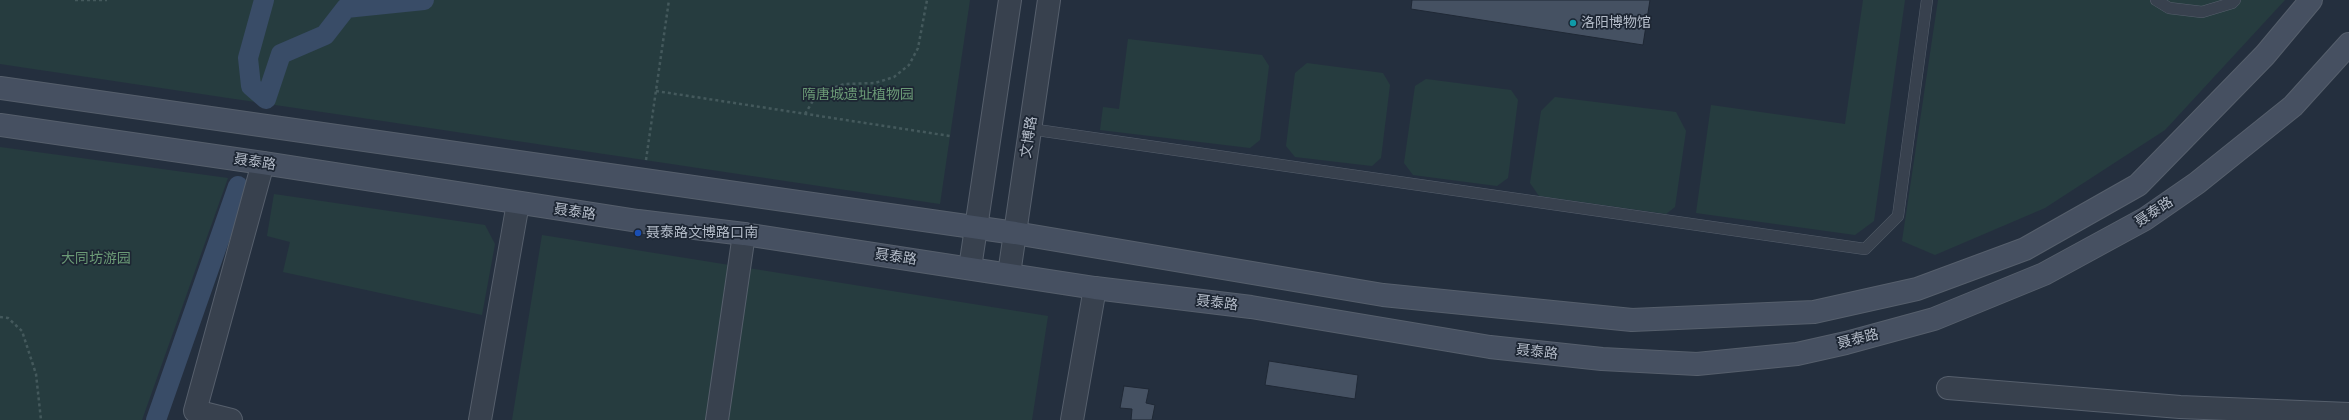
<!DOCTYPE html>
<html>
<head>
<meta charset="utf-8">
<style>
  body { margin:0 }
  canvas { display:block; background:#242f3e }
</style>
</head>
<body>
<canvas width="2349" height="420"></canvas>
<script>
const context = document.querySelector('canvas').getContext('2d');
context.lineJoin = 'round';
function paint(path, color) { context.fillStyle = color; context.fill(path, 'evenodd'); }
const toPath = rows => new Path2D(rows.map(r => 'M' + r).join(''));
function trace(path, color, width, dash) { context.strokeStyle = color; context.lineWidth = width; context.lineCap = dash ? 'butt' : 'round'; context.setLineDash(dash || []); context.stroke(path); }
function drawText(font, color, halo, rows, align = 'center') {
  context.font = font + ' Mulish,"Noto Sans SC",sans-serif'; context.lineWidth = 3.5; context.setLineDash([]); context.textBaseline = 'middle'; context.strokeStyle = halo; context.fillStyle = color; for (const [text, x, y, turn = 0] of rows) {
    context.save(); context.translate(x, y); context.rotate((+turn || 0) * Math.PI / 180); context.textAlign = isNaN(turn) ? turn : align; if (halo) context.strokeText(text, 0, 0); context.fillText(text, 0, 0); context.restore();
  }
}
const green = toPath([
  [0,0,970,0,940,204,0,64],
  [1863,0,1905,0,1874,221,1855,235,1696,213,1711,105,1845,124],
  [1938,0,2285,0,2165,130,2045,208,1935,255,1902,241],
  [1128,39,1262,55,1269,66,1260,140,1250,148,1100,130,1103,107,1119,109],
  [1307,63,1383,73,1390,85,1381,158,1372,166,1295,157,1286,146,1295,73],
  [1426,79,1511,90,1518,100,1508,178,1497,186,1413,175,1404,163,1415,86],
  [1555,97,1676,112,1686,131,1675,207,1666,214,1539,196,1530,183,1541,111],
  [0,147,228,178,142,420,0,420],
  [274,194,485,225,495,244,482,315,283,272,290,242,267,236],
  [542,235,1048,316,1032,420,512,420]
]);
const canal = toPath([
  [264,0,248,58,251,86,266,99,281,54,325,35,346,8,424,0],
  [156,420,238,186]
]);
const building = toPath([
  [1412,0,1650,0,1643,45,1411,9,1412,0],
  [1269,361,1358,375,1355,399,1265,385,1269,361],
  [1124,386,1149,389,1146,403,1155,405,1152,420,1131,420,1132,409,1120,408,1124,386]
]);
const path = toPath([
  [75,0,107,0],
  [656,91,950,136],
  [805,114,814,99,824,91,844,84,875,83,894,77,909,65,918,48,927,0],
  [646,160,669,0],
  [0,317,8,318,22,331,36,374,41,420]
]);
const service = toPath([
  [2156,0,2169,8,2202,12,2232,3,2235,0],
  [1030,129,1865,249,1898,216,1927,0]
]);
const minor = toPath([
  [1948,388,2180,407,2349,414],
  [231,420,195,411,263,163],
  [480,420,518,203],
  [717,420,744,234],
  [1072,420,1095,288]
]);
const tertiary = toPath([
  [970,268,1010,0],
  [1009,274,1049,0]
]);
const secondary = toPath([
  [0,88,1015,233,1383,295,1632,320,1814,312,1917,289,2025,249,2138,185,2265,55,2311,0],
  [0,125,263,163,638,221,744,234,1095,288,1251,307,1490,347,1602,359,1697,364,1797,354,1846,343,1934,319,2044,274,2145,219,2197,183,2293,106,2349,44]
]);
const markers = [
  [1573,23,4,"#0f9aa8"],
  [638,233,4,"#1a4fb4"]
];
const poiNames = [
  ["洛阳博物馆",1581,23],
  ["聂泰路文博路口南",646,233]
];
const parkNames = [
  ["隋唐城遗址植物园",858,95],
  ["大同坊游园",96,259]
];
const streetNames = [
  ["文博路",1029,137,-81],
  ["聂泰路",255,162,9],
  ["聂泰路",575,212,8],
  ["聂泰路",2154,212,-33],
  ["聂泰路",896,257,8],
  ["聂泰路",1217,303,7],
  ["聂泰路",1858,339,-14],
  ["聂泰路",1537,352,6]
];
paint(green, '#263c3f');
trace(canal, '#394c67', 20);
paint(building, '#455162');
trace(building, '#1f2835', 1);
trace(service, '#565f6c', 12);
trace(minor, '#565f6c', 24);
trace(tertiary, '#565f6c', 24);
trace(secondary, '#565f6c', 24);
trace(path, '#44595c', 2.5, [3, 3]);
trace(service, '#38414e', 11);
trace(minor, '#38414e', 22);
trace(tertiary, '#38414e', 22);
trace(secondary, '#465061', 22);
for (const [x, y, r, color] of markers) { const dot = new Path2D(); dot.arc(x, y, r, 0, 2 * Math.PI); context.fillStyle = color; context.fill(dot); trace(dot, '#1d2633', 1.5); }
drawText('14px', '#b4bcc9', '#1d2633', poiNames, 'left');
drawText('14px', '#6b9a76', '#1d2633', parkNames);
drawText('14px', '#b4bcc9', '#1d2633', streetNames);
</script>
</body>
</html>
